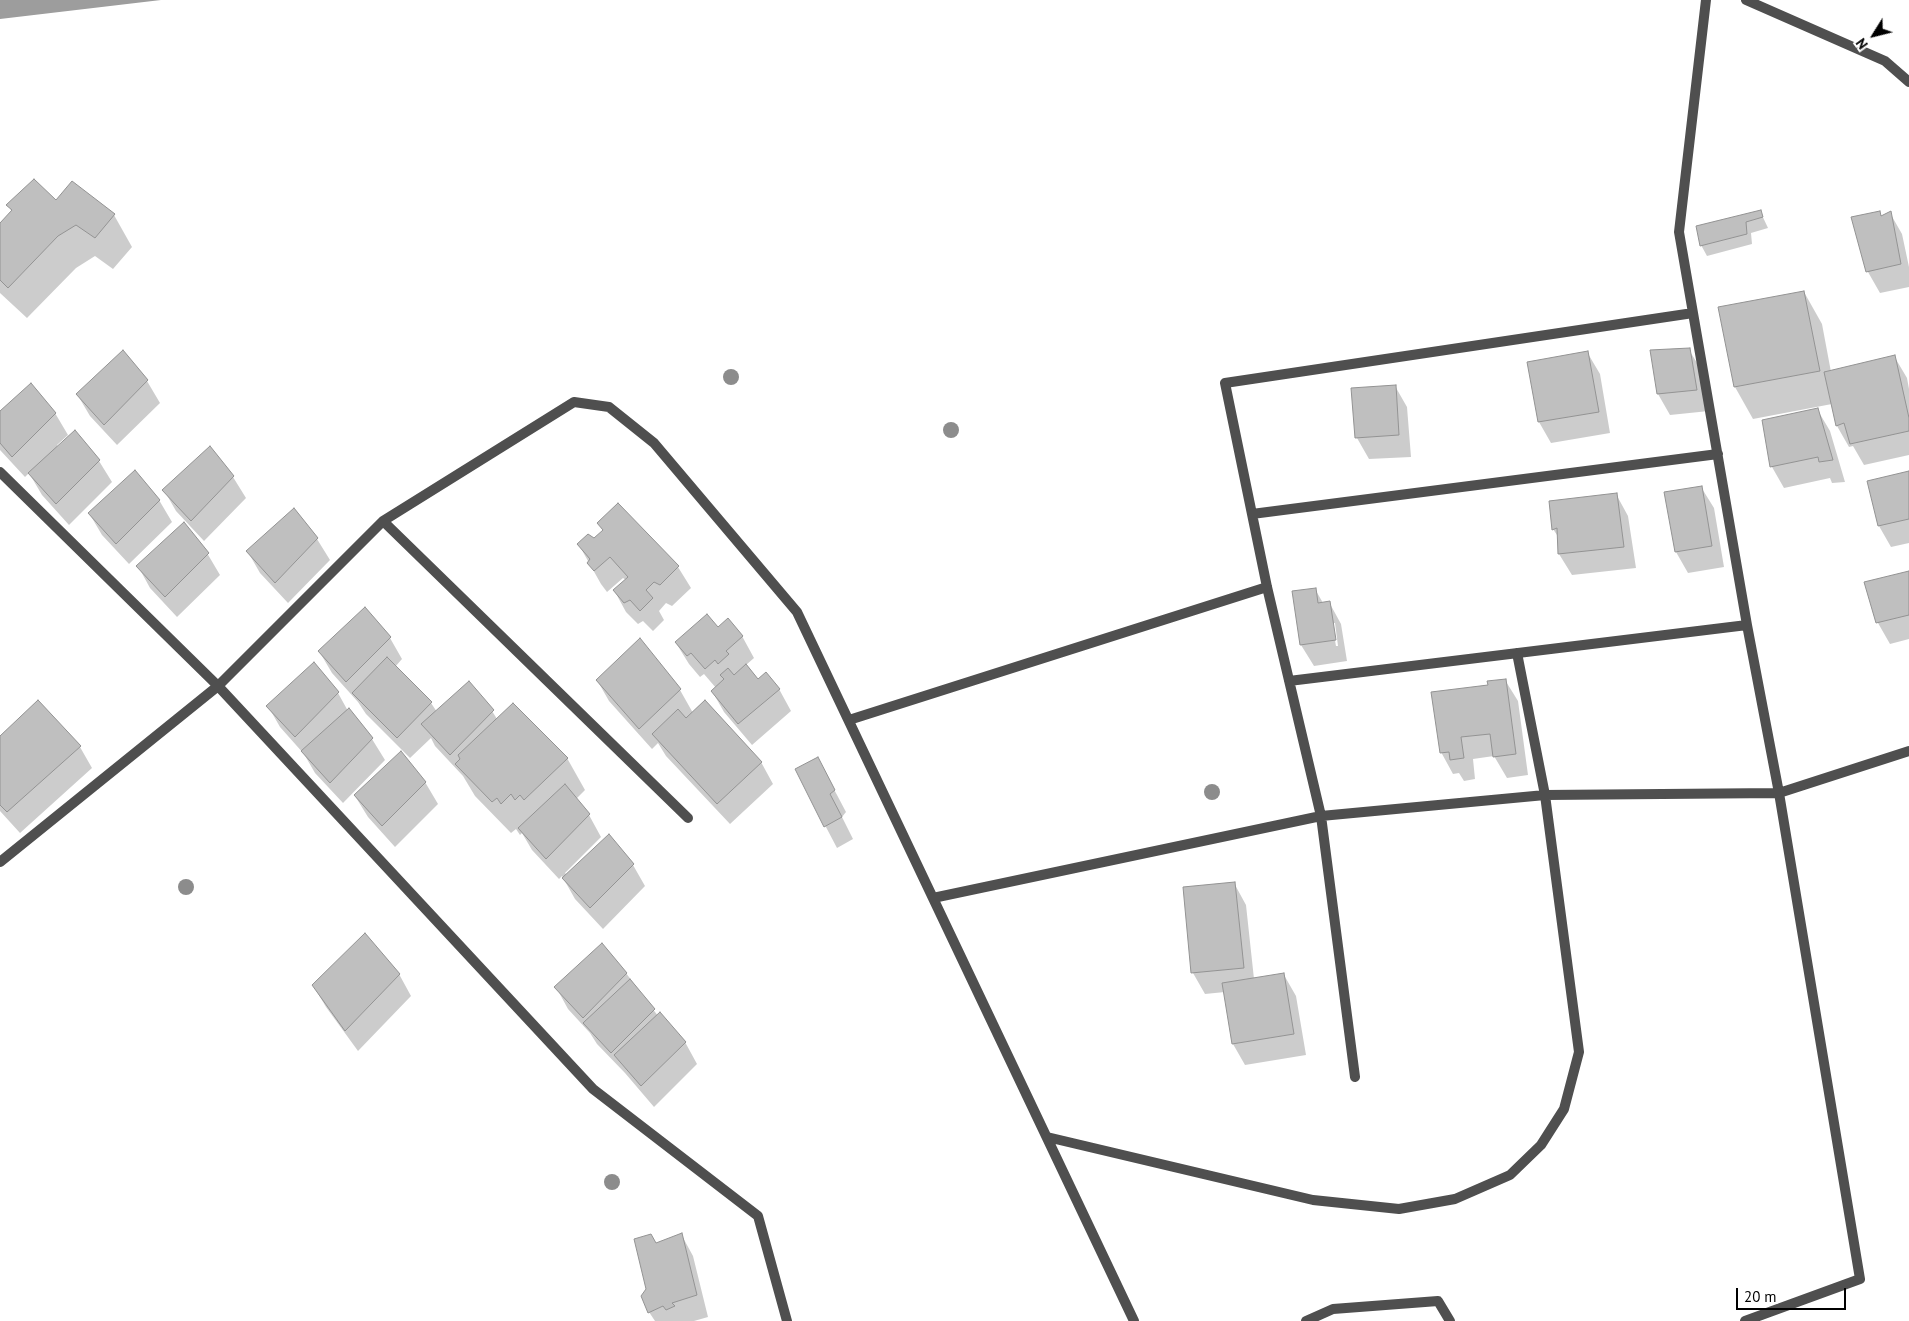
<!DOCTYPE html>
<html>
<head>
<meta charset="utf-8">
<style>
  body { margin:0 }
  #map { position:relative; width:1909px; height:1321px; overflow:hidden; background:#fff; font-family:"PT Sans",sans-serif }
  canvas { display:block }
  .north { position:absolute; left:1849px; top:10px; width:50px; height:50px; -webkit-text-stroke:4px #fff; paint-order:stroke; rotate:234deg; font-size:14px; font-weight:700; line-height:20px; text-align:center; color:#000 }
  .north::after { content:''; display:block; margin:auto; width:18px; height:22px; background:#000; clip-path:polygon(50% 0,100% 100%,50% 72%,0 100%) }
  .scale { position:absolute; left:1736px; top:1288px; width:110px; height:22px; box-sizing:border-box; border:2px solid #000; border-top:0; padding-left:6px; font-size:15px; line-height:18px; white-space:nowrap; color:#000; -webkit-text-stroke:4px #fff; paint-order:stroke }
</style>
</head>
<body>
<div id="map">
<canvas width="1909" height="1321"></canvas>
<div class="north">N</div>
<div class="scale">20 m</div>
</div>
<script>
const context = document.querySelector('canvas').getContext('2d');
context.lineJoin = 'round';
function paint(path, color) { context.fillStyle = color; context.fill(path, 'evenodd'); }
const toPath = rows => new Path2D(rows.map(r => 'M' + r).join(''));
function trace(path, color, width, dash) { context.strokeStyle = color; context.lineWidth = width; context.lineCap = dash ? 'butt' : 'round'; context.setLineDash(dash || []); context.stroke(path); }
const water = toPath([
  [0,0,161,0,0,19]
]);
const shadow = toPath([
  [72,183,114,215,132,247,113,269,95,256,76,268,27,318,0,293,0,225,12,212,8,205,56,202],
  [1760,211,1768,228,1751,233,1752,244,1707,256,1701,245],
  [1879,212,1882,217,1890,213,1902,234,1909,267,1909,287,1880,293,1868,272,1852,218],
  [1804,292,1822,324,1831,372,1894,356,1907,378,1909,389,1909,455,1864,465,1853,446,1849,447,1837,426,1832,404,1753,419,1735,387,1719,308],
  [1689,350,1702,371,1709,411,1670,415,1658,394],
  [123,352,147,381,160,403,117,445,90,416,77,394],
  [1587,352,1600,374,1610,433,1551,443,1539,422],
  [1395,386,1407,407,1411,457,1369,459,1357,438,1353,389],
  [1817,409,1830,431,1845,482,1832,483,1830,478,1784,488,1772,467],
  [0,413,55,413,68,435,57,445,58,447,75,431,99,461,112,482,69,525,42,495,29,473,25,477,0,450],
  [210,448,233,477,246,498,204,541,176,511,164,490],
  [1909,472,1909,543,1891,547,1879,526,1868,482],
  [1701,487,1714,508,1724,567,1688,573,1676,552,1666,493],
  [1616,494,1628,516,1636,568,1572,575,1559,554,1559,538,1553,529],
  [159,500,172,522,129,564,102,535,89,513],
  [618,505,678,567,691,588,672,606,666,603,659,611,664,620,653,631,643,621,638,624,626,612,614,590,626,580,623,578,607,592,601,584,579,545,595,540,603,531,599,523],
  [317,539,330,560,288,603,260,573,248,552],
  [207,553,220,575,177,617,150,588,138,566],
  [1909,573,1909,639,1890,644,1878,623,1866,583],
  [1315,589,1323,603,1329,602,1341,624,1347,661,1314,666,1301,645,1293,592],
  [1332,623,1335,623,1338,646,1336,646],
  [718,629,742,636,754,658,746,665,758,680,779,689,791,711,752,745,724,712,712,691,716,688,704,674,700,677,689,664,676,643],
  [390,638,402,659,395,667,431,703,437,712,492,711,497,719,567,758,585,790,576,799,589,815,601,837,565,873,567,875,633,865,645,886,603,929,575,899,562,876,559,879,532,850,522,833,520,835,516,829,511,833,475,796,463,776,435,746,431,738,410,758,366,714,358,702,332,673,319,651],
  [597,680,680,690,693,713,761,762,773,784,730,824,666,756,658,743,652,749,609,701],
  [1505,680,1518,701,1528,775,1507,778,1494,756,1473,759,1475,779,1464,781,1459,773,1453,774,1441,752],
  [338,693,348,711,372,739,385,760,343,803,315,773,304,754,280,727,268,706],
  [0,738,80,747,92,768,20,833,0,811],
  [818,759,846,812,842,817,853,839,837,848,796,770],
  [425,782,438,804,395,847,368,817,355,796],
  [1234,883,1246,905,1254,979,1284,975,1296,996,1306,1055,1245,1065,1233,1044,1225,992,1205,994,1193,973],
  [626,973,658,1016,685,1042,697,1064,654,1107,625,1073,597,1044,590,1033,568,1009,556,987],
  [399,974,411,996,358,1051,326,1007,313,985],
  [681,1234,693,1256,708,1317,694,1321,655,1321,649,1312,647,1289,656,1245]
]);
const building = toPath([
  [34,179,56,200,72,181,115,214,95,238,76,225,58,236,8,288,0,280,0,223,12,210,6,205,34,179],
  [1761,210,1763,217,1746,222,1747,234,1700,246,1696,226,1761,210],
  [1880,211,1881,216,1891,211,1901,264,1866,272,1851,217,1880,211],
  [1804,291,1820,371,1734,387,1718,307,1804,291],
  [1690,348,1697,390,1657,394,1650,350,1690,348],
  [123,350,148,380,104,425,76,394,123,350],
  [1588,351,1599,412,1538,422,1527,362,1588,351],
  [1895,355,1909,418,1909,431,1850,444,1844,423,1836,426,1824,372,1895,355],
  [31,383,56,413,12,457,0,443,0,411,31,383],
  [1396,385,1399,435,1355,438,1351,388,1396,385],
  [1818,408,1833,460,1819,462,1818,457,1770,467,1762,420,1818,408],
  [75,430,100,460,56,504,28,473,75,430],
  [210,446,234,476,191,521,162,490,210,446],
  [135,470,160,500,116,544,88,513,135,470],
  [1909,471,1909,519,1878,526,1867,481,1909,471],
  [1702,486,1712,546,1675,552,1664,492,1702,486],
  [1617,493,1624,547,1558,554,1557,528,1552,530,1549,501,1617,493],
  [618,503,679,566,660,585,654,582,646,590,653,598,640,611,630,600,624,603,613,590,628,577,610,557,594,571,587,563,590,559,577,544,588,534,594,538,603,530,597,523,618,503],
  [294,508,318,538,275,583,246,551,294,508],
  [184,522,209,553,165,597,136,566,184,522],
  [1909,571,1909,615,1876,623,1864,582,1909,571],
  [1316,588,1318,603,1330,601,1336,640,1300,645,1292,591,1316,588],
  [365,607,391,637,346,682,318,651,365,607],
  [707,614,718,627,728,618,743,636,726,651,729,654,718,664,715,660,705,669,691,653,687,656,675,642,707,614],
  [640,638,681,689,639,729,596,680,640,638],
  [387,657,432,702,397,738,352,693,387,657],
  [314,662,339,692,295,737,266,706,314,662],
  [746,664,758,679,766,672,780,689,738,724,711,691,724,679,720,675,728,668,734,675,746,664],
  [1506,679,1516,754,1493,757,1490,734,1461,737,1464,758,1450,760,1449,752,1440,753,1431,692,1488,685,1487,681,1506,679],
  [469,681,494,710,450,755,421,724,469,681],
  [38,700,81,746,7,812,0,805,0,736,38,700],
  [705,700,762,762,717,804,652,734,678,709,686,718,705,700],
  [513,703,568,758,524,800,520,795,515,800,511,794,501,804,497,798,492,802,455,764,460,759,458,755,513,703],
  [349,708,373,738,330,783,301,751,349,708],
  [401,751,426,782,382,826,354,795,401,751],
  [818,757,835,790,830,794,842,817,824,827,795,769,818,757],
  [565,784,590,814,546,859,518,828,565,784],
  [609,834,634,864,590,908,562,878,609,834],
  [1235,882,1244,968,1191,973,1183,887,1235,882],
  [365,933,400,974,345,1031,312,985,365,933],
  [602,943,627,973,583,1018,554,987,602,943],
  [1284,973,1294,1034,1232,1044,1222,983,1284,973],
  [630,979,655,1009,611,1053,583,1023,630,979],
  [660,1012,686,1042,641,1086,614,1055,660,1012],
  [682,1233,697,1295,672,1303,675,1306,666,1310,663,1306,648,1313,641,1296,646,1289,634,1239,651,1234,656,1243,682,1233]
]);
const minor = toPath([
  [1706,0,1679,232,1747,625,1779,793,1860,1279,1745,1321],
  [1746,0,1885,61,1909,82],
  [0,472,218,686,593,1089,758,1216,787,1321],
  [1252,514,1718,454],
  [383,521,688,818],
  [1289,681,1747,625],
  [849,720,1267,587],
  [0,862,218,686,383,521,574,402,609,407,654,443,797,612,1134,1321],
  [933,898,1321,816,1545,795,1779,793,1909,751],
  [1355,1077,1321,816,1267,587,1225,383,1693,313],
  [1047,1137,1313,1200,1399,1209,1455,1199,1510,1175,1541,1145,1564,1109,1579,1052,1545,795,1517,653],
  [1306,1321,1333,1309,1438,1301,1450,1321]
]);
const trees = [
  [731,377],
  [951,430],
  [1212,792],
  [186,887],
  [612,1182]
];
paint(water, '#9d9d9d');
paint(shadow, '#0003');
paint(building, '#bfbfbf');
trace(building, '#939393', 1);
trace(minor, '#4f4f4f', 10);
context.fillStyle = '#8c8c8c';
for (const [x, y] of trees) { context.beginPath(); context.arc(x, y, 8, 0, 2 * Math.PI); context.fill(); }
</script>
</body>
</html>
